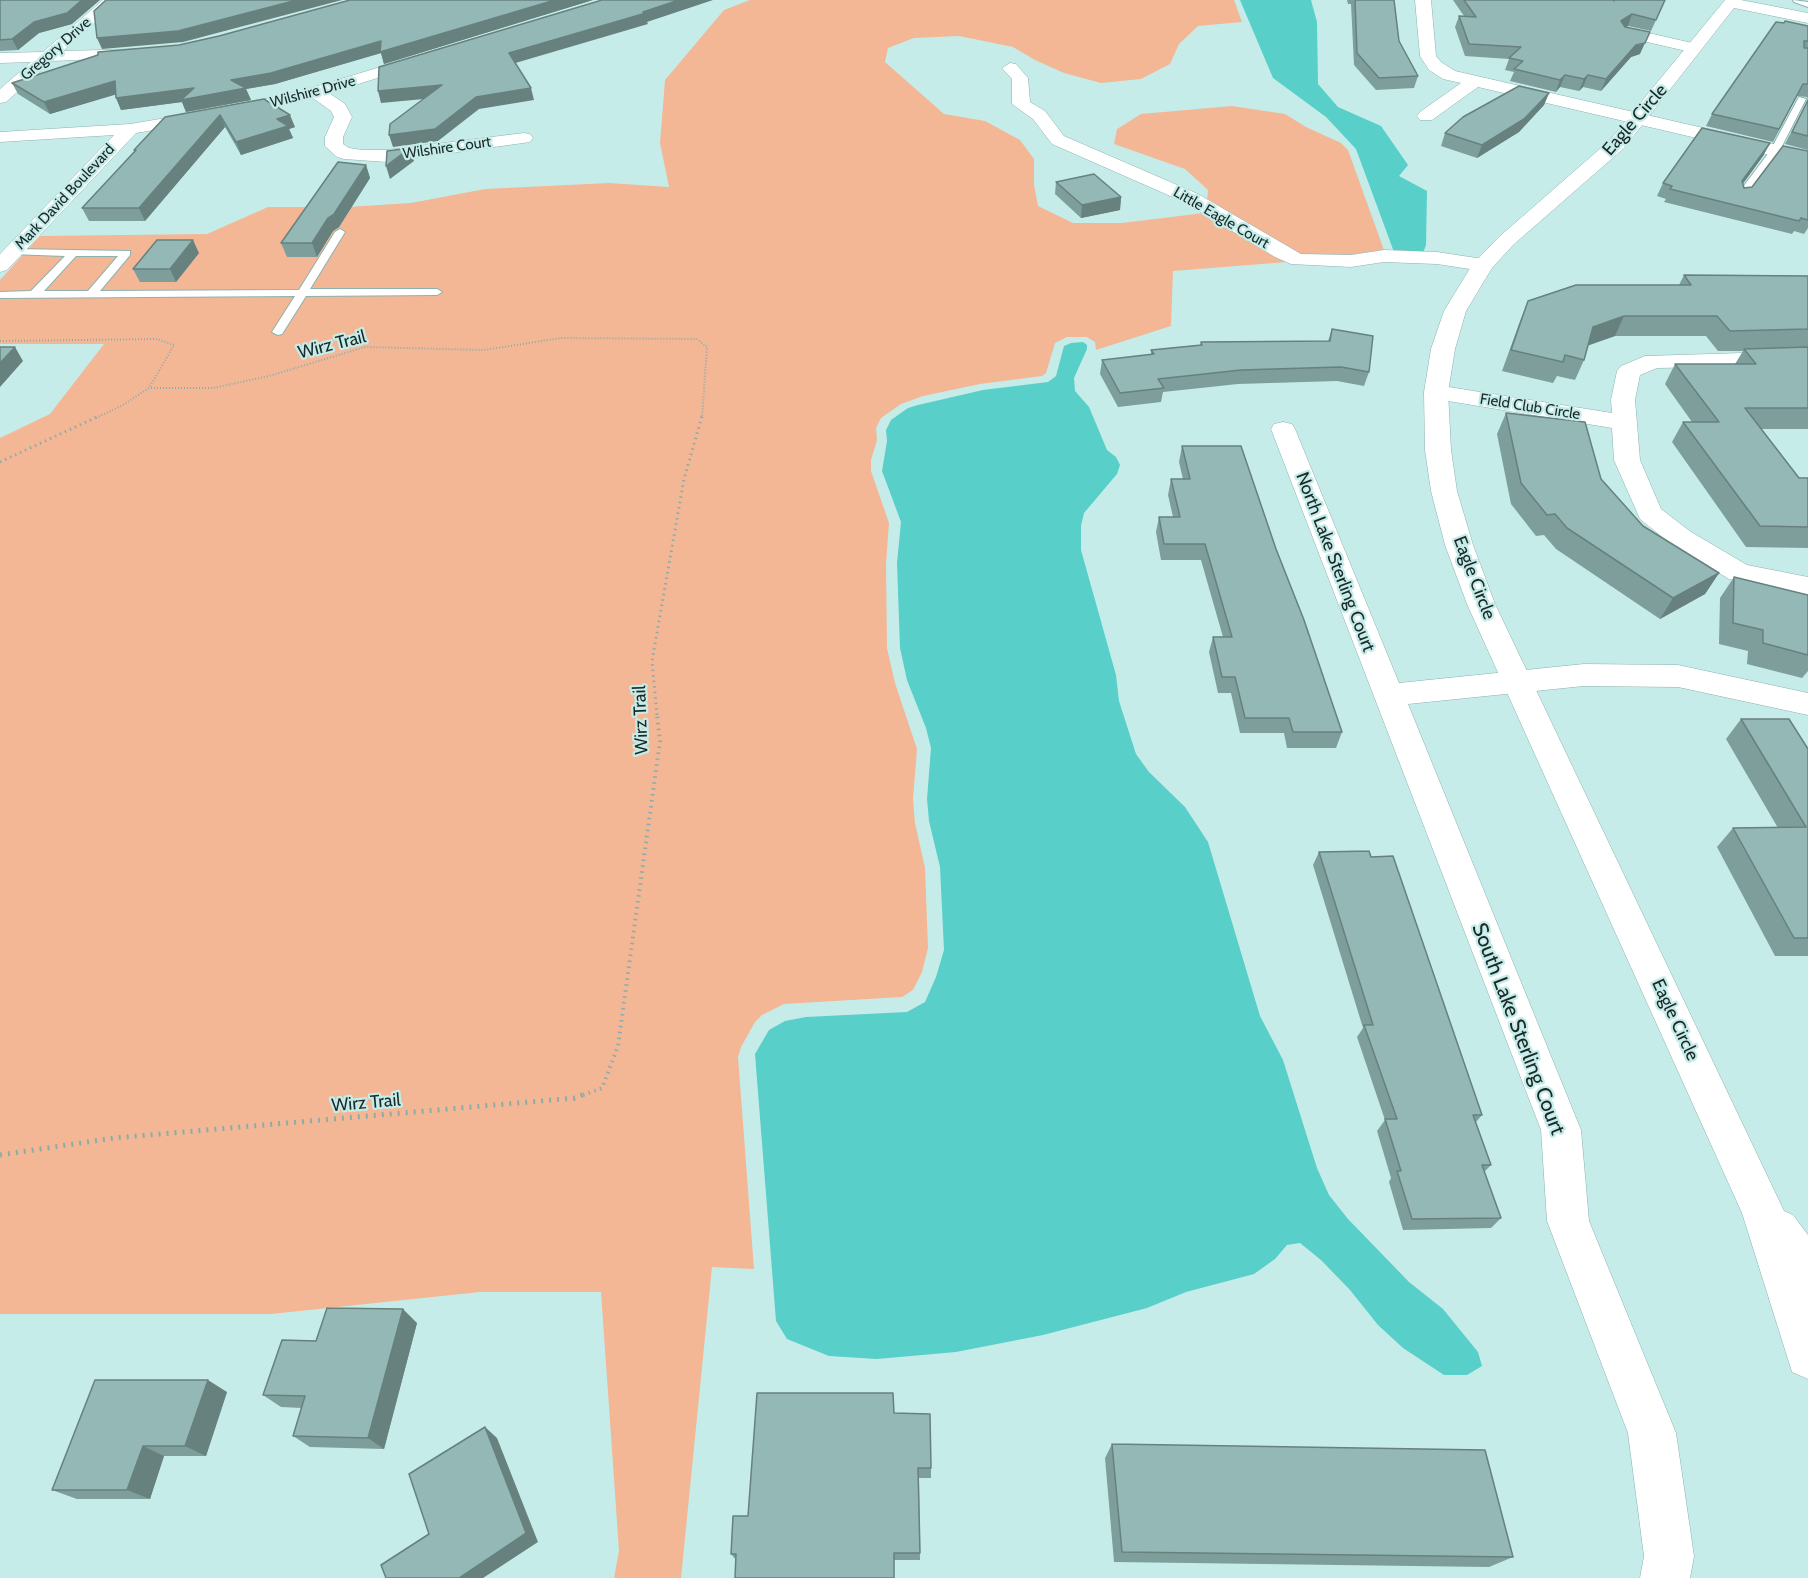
<!DOCTYPE html>
<html>
<head>
<meta charset="utf-8">
<style>
  body { margin:0 }
  canvas { display:block; background:#c5ece9 }
</style>
</head>
<body>
<canvas width="1808" height="1578"></canvas>
<script>
const context = document.querySelector('canvas').getContext('2d');
context.lineJoin = 'round';
function paint(path, color) { context.fillStyle = color; context.fill(path, 'evenodd'); }
const toPath = rows => new Path2D(rows.map(r => 'M' + r).join(''));
function trace(path, color, width, dash) { context.strokeStyle = color; context.lineWidth = width; context.lineCap = dash ? 'butt' : 'round'; context.setLineDash(dash || []); context.stroke(path); }
function drawText(font, color, halo, rows, align = 'center') {
  context.font = font + ' Cabin,sans-serif'; context.lineWidth = 4.5; context.setLineDash([]); context.textBaseline = 'middle'; context.strokeStyle = halo; context.fillStyle = color; for (const [text, x, y, turn = 0] of rows) {
    context.save(); context.translate(x, y); context.rotate((+turn || 0) * Math.PI / 180); context.textAlign = isNaN(turn) ? turn : align; if (halo) context.strokeText(text, 0, 0); context.fillText(text, 0, 0); context.restore();
  }
}
const green = toPath([
  [750,0,1234,0,1242,22,1198,26,1179,44,1170,64,1141,79,1101,83,1064,73,1035,60,1013,47,959,36,914,38,888,48,885,62,944,114,985,121,1020,140,1034,159,1034,185,1038,206,1073,223,1122,223,1204,213,1287,262,1173,271,1171,326,1096,350,1095,342,1087,337,1067,337,1055,343,1046,373,1042,376,980,384,923,396,901,404,881,418,876,428,877,440,871,460,871,471,889,523,886,564,887,648,895,683,917,749,913,799,915,823,925,868,928,948,922,972,913,990,902,997,784,1004,762,1015,755,1022,741,1047,738,1057,754,1269,712,1267,681,1578,614,1578,619,1551,601,1292,480,1292,271,1314,0,1314,0,438,50,414,104,344,0,344,0,280,40,236,207,234,268,207,348,207,411,203,485,189,609,183,669,187,660,143,665,80,724,10],
  [1232,106,1285,114,1306,127,1341,143,1348,150,1384,250,1347,255,1301,255,1207,201,1208,190,1185,169,1114,144,1117,129,1141,114]
]);
const water = toPath([
  [1240,0,1311,0,1317,22,1318,84,1338,107,1381,126,1408,165,1399,176,1427,191,1426,245,1421,258,1394,252,1356,149,1326,117,1273,78],
  [1083,342,1087,345,1087,349,1074,378,1075,391,1089,407,1107,450,1116,457,1120,465,1117,474,1084,513,1081,526,1081,550,1116,675,1119,701,1136,754,1149,772,1185,807,1208,842,1260,1016,1283,1060,1317,1168,1329,1195,1348,1219,1409,1282,1443,1309,1478,1352,1482,1366,1467,1375,1444,1375,1403,1348,1378,1325,1350,1290,1321,1260,1300,1243,1287,1245,1275,1259,1254,1274,1186,1292,1147,1308,1043,1335,956,1352,877,1359,829,1356,787,1339,776,1321,755,1054,769,1030,785,1021,806,1017,907,1012,925,1002,936,977,944,950,940,867,929,821,927,799,931,748,926,728,907,680,900,648,897,563,901,522,882,471,887,441,886,430,891,420,908,408,918,405,983,390,1048,382,1056,376,1064,346,1071,343]
]);
const pathFar3 = toPath([
  [0,341,157,339,174,345,149,388],
  [96,418,123,405,149,388,213,388,269,376,365,347,484,350,561,338,697,339,707,347,702,418]
]);
const pathFar2 = toPath([
  [0,462,99,416],
  [657,715,652,661,684,479,702,416]
]);
const pathFar1 = toPath([
  [583,1095,602,1088,618,1046,660,741,657,714]
]);
const path = toPath([
  [0,1155,114,1138,575,1098,587,1093]
]);
const service = toPath([
  [1793,0,1808,2,1808,7,1794,2,1793,0],
  [1799,97,1806,99,1779,152,1743,199,1737,199,1737,195,1770,151,1799,97],
  [340,229,345,232,310,289,437,289,442,292,437,295,306,296,282,334,278,335,272,332,295,296,0,298,0,292,31,291,65,256,10,254,10,250,14,249,130,251,130,255,100,291,299,290,335,232,340,229],
  [76,256,118,256,88,291,44,291,76,256]
]);
const minor = toPath([
  [103,0,120,0,63,51,139,49,147,54,145,57,52,61,6,102,0,103,0,89,31,62,0,63,0,53,43,52,103,0],
  [1415,0,1431,0,1436,56,1441,62,1455,71,1808,152,1808,164,1478,87,1432,120,1420,120,1417,116,1420,112,1461,83,1443,79,1429,70,1420,56,1415,0],
  [1627,28,1701,45,1703,48,1695,53,1621,36,1619,33,1627,28],
  [420,55,428,60,426,63,329,93,345,104,352,117,343,137,343,144,349,148,363,150,387,150,524,133,530,134,533,138,530,142,387,162,344,159,337,157,325,146,325,137,334,117,331,111,313,98,232,117,136,133,7,270,0,272,0,254,114,135,0,142,0,132,130,124,232,107,311,88,420,55],
  [1010,63,1016,64,1028,78,1030,102,1045,111,1064,136,1198,194,1301,254,1351,255,1384,250,1437,252,1483,259,1490,261,1494,265,1490,269,1483,271,1437,264,1384,262,1351,267,1291,264,1275,257,1184,202,1052,144,1033,119,1012,104,1012,79,1002,68,1010,63],
  [1808,351,1808,365,1657,368,1640,375,1635,400,1640,460,1661,509,1691,532,1747,565,1808,577,1808,595,1729,579,1671,544,1640,519,1614,460,1612,428,1436,399,1428,397,1424,392,1428,387,1436,385,1612,413,1611,400,1617,371,1621,366,1645,356,1808,351],
  [1283,422,1292,424,1295,429,1399,683,1584,664,1678,665,1808,693,1808,715,1678,687,1584,686,1408,704,1581,1130,1589,1221,1676,1433,1694,1556,1690,1578,1640,1578,1644,1556,1628,1433,1547,1221,1541,1130,1271,429,1274,424,1283,422]
]);
const tertiary = toPath([
  [1725,0,1741,0,1808,13,1808,23,1734,8,1624,148,1513,245,1492,268,1466,311,1455,349,1448,392,1451,450,1457,491,1473,545,1495,604,1784,1211,1793,1215,1808,1235,1808,1379,1792,1372,1742,1213,1467,604,1445,545,1431,491,1425,450,1424,392,1431,349,1444,311,1472,265,1499,237,1610,140,1725,0]
]);
const wall = toPath([
  [0,0,72,24,39,33,18,50,0,51],
  [593,0,384,64,381,53,275,84,246,89,251,100,186,112,182,102,121,110,115,94,50,114,18,94,12,83,219,36],
  [1347,0,1394,0,1399,41,1418,76,1414,88,1376,90,1354,65,1351,4,1348,4],
  [1453,0,1665,0,1651,31,1628,26,1626,27,1640,54,1631,57,1601,91,1583,87,1579,91,1560,87,1556,92,1510,81,1514,72,1505,70,1509,59,1465,56,1455,27,1459,16,1464,16],
  [1784,23,1808,26,1808,100,1807,97,1797,96,1773,142,1706,126,1712,114],
  [1549,93,1544,105,1519,132,1477,158,1441,146,1445,133],
  [264,99,295,127,289,129,293,138,241,155,225,127,145,221,89,221,82,208,135,152,134,150],
  [1808,100,1808,150,1785,144],
  [1770,143,1763,156,1743,184,1744,188,1752,187,1808,151,1808,228,1804,234,1794,231,1792,234,1664,202,1666,199,1657,196,1663,183],
  [366,165,370,178,339,227,333,231,317,257,287,257,281,243],
  [1056,182,1121,197,1120,210,1081,218,1055,194],
  [199,253,176,282,140,282,133,269],
  [1684,275,1808,276,1808,429,1761,429,1799,478,1808,478,1808,548,1746,547,1672,442,1683,422,1692,422,1665,384,1675,364,1735,364,1743,351,1718,351,1706,336,1615,336,1588,345,1584,360,1575,380,1557,376,1553,383,1502,371,1520,321,1528,301,1679,285],
  [1332,329,1369,372,1364,386,1337,381,1238,384,1163,392,1161,402,1118,407,1100,374,1102,360,1151,355,1151,350,1200,345,1201,342,1328,341],
  [1506,413,1601,479,1643,526,1719,573,1705,594,1660,619,1556,549,1544,535,1536,536,1511,504,1497,434],
  [1182,446,1276,549,1342,732,1336,748,1287,748,1284,733,1240,733,1231,693,1218,693,1209,652,1213,637,1223,637,1201,560,1161,560,1156,532,1159,517,1173,517,1168,495,1171,479,1183,479,1179,462],
  [1734,577,1808,595,1808,671,1802,678,1747,664,1748,651,1719,644,1720,598],
  [1741,719,1808,749,1808,956,1775,956,1717,847,1733,828,1778,828,1726,739],
  [1319,852,1371,857,1482,1115,1476,1122,1491,1165,1484,1172,1501,1218,1491,1228,1403,1230,1389,1182,1391,1178,1377,1131,1385,1120,1357,1037,1363,1028,1313,865],
  [417,1323,384,1449,310,1447,293,1436,302,1408,281,1407,263,1395,316,1341],
  [227,1392,206,1456,164,1456,150,1499,77,1499,52,1490],
  [894,1413,931,1468,931,1478,919,1478,920,1560,736,1560,731,1554,748,1516],
  [1112,1444,1513,1557,1489,1567,1114,1562,1105,1458]
]);
const shadedWall = toPath([
  [82,0,100,0,72,24,39,33,18,50,12,39,34,22],
  [297,0,342,0,183,42,102,49,97,38],
  [555,0,593,0,384,64,381,53,275,84,246,89,251,100,186,112,182,102,121,110,116,98,231,80,381,41],
  [679,0,713,0,647,22,648,24,512,64,509,53],
  [1632,14,1628,26,1617,33,1621,21],
  [1650,32,1640,54,1631,57,1601,91,1606,79,1636,45],
  [1565,75,1560,87,1556,92,1560,80],
  [1588,75,1583,87,1579,91,1584,79],
  [115,81,121,93,50,114,44,102],
  [442,85,445,97,381,103,378,91],
  [531,88,534,100,479,109,438,141,393,147,389,135,476,97],
  [1549,93,1544,105,1519,132,1477,158,1482,145],
  [220,115,225,127,145,221,139,208],
  [290,115,295,127,289,129,293,138,241,155,236,142,277,119],
  [1770,143,1763,156,1735,194,1742,181],
  [410,148,414,161,390,179,386,166],
  [366,165,370,178,339,227,333,231,317,257,312,243,328,218],
  [1121,197,1120,210,1081,218,1082,205],
  [193,240,199,253,176,282,170,269],
  [1624,316,1615,336,1584,347,1593,327],
  [15,347,23,361,0,387,0,363],
  [1719,573,1705,594,1660,619,1673,598],
  [403,1309,417,1323,384,1449,368,1438],
  [208,1380,227,1392,206,1456,185,1446],
  [485,1427,497,1438,538,1542,483,1578,459,1578],
  [143,1446,164,1456,150,1499,127,1490]
]);
const building = toPath([
  [0,0,82,0,67,13,34,22,12,39,0,40,0,0],
  [106,0,297,0,178,31,97,38,94,11,106,0],
  [350,0,555,0,380,52,381,41,271,73,231,80,246,88,181,100,194,88,116,98,115,81,44,102,12,83,98,55,98,52,179,45,219,36,350,0],
  [602,0,679,0,643,12,646,13,509,53,531,88,476,97,435,129,389,135,390,124,442,85,378,91,379,67,602,0],
  [1355,0,1394,0,1399,41,1418,76,1379,78,1357,53,1355,0],
  [1464,0,1613,0,1614,1,1614,0,1665,0,1656,20,1632,14,1621,21,1625,27,1650,32,1645,43,1636,45,1606,79,1588,75,1584,79,1565,75,1560,80,1514,69,1523,61,1509,58,1521,47,1469,44,1459,16,1476,17,1464,0],
  [1785,21,1808,26,1808,41,1804,41,1804,48,1808,48,1808,84,1803,84,1779,129,1712,114,1776,22,1784,23,1785,21],
  [1519,86,1549,93,1524,119,1482,145,1445,133,1463,117,1519,86],
  [264,99,290,115,277,119,288,126,236,142,220,115,139,208,82,208,136,150,134,150,165,117,264,99],
  [1808,100,1808,136,1792,132,1808,100],
  [1702,128,1770,143,1742,181,1744,188,1752,187,1783,146,1808,151,1808,220,1801,218,1799,221,1670,189,1672,186,1663,183,1702,128],
  [410,148,386,166,387,151,410,148],
  [338,162,366,165,334,214,328,218,312,243,281,243,338,162],
  [1094,174,1121,197,1082,205,1056,182,1094,174],
  [157,240,193,240,170,269,133,269,157,240],
  [1684,275,1808,276,1808,329,1730,331,1717,316,1624,316,1593,327,1584,360,1565,355,1563,362,1511,350,1528,301,1576,285,1691,285,1684,275],
  [1332,329,1373,336,1369,372,1341,367,1241,370,1158,379,1164,388,1120,393,1102,360,1154,354,1151,350,1202,345,1201,342,1330,341,1332,329],
  [0,347,15,347,0,363,0,347],
  [1808,347,1808,408,1745,408,1799,478,1808,478,1808,527,1760,526,1683,422,1719,422,1675,364,1756,364,1744,349,1808,347],
  [1506,413,1585,422,1601,479,1643,526,1719,573,1673,598,1567,528,1555,514,1547,515,1521,483,1506,413],
  [1182,446,1241,446,1276,549,1304,620,1342,732,1293,732,1289,718,1245,718,1235,677,1222,677,1213,637,1232,637,1205,544,1164,544,1159,517,1180,517,1171,479,1190,479,1182,446],
  [1734,577,1808,595,1808,655,1763,643,1763,630,1733,623,1734,577],
  [1741,719,1789,719,1808,749,1808,938,1794,938,1733,828,1806,827,1741,719],
  [1369,851,1371,857,1393,856,1482,1115,1473,1115,1491,1165,1482,1165,1501,1218,1412,1219,1397,1171,1401,1171,1385,1119,1397,1119,1364,1025,1373,1025,1319,852,1369,851],
  [327,1308,403,1309,368,1438,293,1436,305,1396,263,1395,282,1340,316,1341,327,1308],
  [95,1380,208,1380,185,1446,143,1446,127,1490,52,1490,95,1380],
  [757,1393,893,1393,894,1413,930,1414,931,1468,918,1468,920,1553,894,1553,894,1578,735,1578,736,1554,731,1554,733,1516,748,1516,757,1393],
  [485,1427,526,1533,459,1578,386,1578,381,1565,429,1534,409,1474,485,1427],
  [1112,1444,1485,1450,1513,1557,1122,1552,1112,1444]
]);
const farStreetnames = [
  ["Gregory Drive",56,49,-41],
  ["Wilshire Drive",313,92,-15],
  ["Wilshire Court",447,148,-8],
  ["Mark David Boulevard",65,197,-47],
  ["Little Eagle Court",1221,218,30],
  ["Field Club Circle",1530,407,9]
];
const streetNames = [
  ["Eagle Circle",1635,120,-49],
  ["Wirz Trail",332,345,-14],
  ["North Lake Sterling Court",1335,562,69],
  ["Eagle Circle",1474,578,69],
  ["Wirz Trail",641,720,-92],
  ["Eagle Circle",1675,1020,65],
  ["Wirz Trail",366,1103,-5]
];
const nearStreetnames = [
  ["South Lake Sterling Court",1518,1029,69]
];
paint(green, '#f3b796');
paint(water, '#58cfc8');
trace(service, '#8cb2af', 2);
trace(minor, '#8cb2af', 1);
trace(tertiary, '#8cb2af', 1);
trace(pathFar3, '#8daca9', 2, [1, 2]);
trace(pathFar2, '#8daca9', 3, [1.5, 4]);
trace(pathFar1, '#8daca9', 4, [1.5, 4.5]);
trace(path, '#8daca9', 5, [2, 6]);
paint(service, '#fff');
paint(minor, '#fff');
paint(tertiary, '#fff');
paint(wall, '#7e9e9c');
paint(shadedWall, '#67817f');
paint(building, '#93b8b5');
trace(building, '#67817f', 1.5);
drawText('15px', '#1a2928', '#c5ece9', farStreetnames);
drawText('18px', '#1a2928', '#c5ece9', streetNames);
drawText('21px', '#1a2928', '#c5ece9', nearStreetnames);
</script>
</body>
</html>
